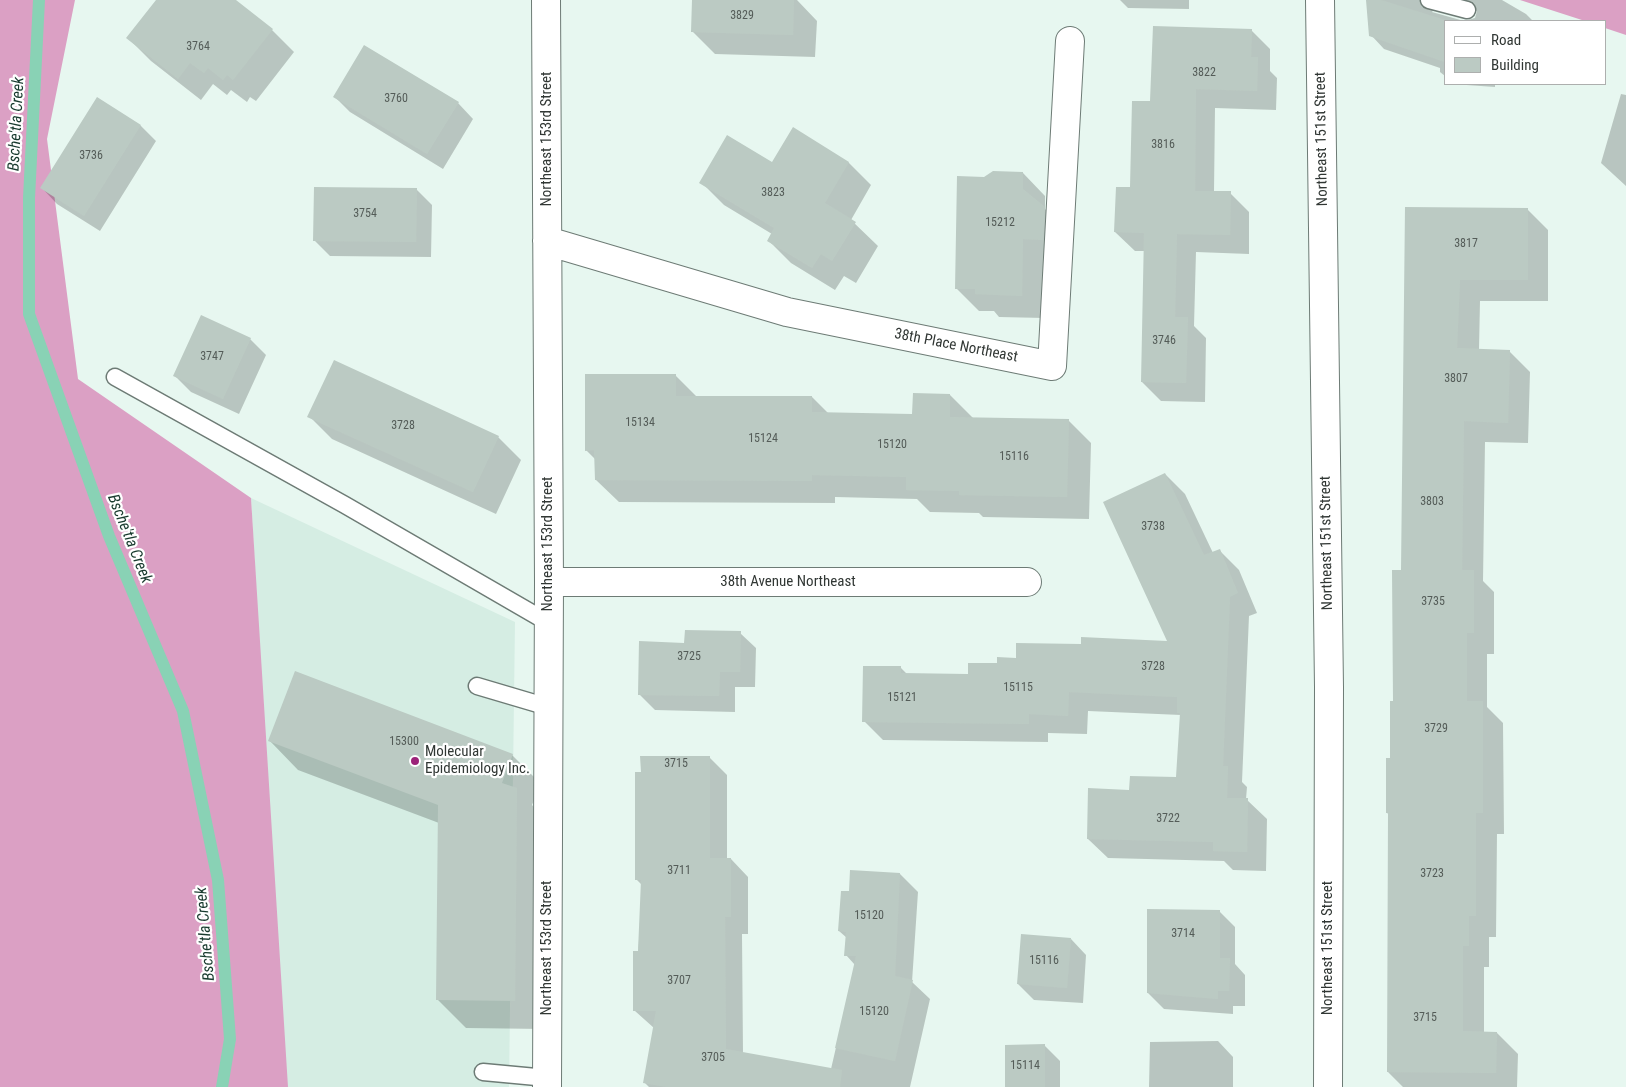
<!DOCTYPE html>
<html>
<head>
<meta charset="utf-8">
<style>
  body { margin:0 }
  #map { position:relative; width:1626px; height:1087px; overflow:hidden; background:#e7f7f0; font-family:"Roboto Condensed",sans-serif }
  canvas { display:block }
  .legend { position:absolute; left:1444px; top:20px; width:162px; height:65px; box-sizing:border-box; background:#fff; border:1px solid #adafae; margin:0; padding:6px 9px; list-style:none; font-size:15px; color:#313734 }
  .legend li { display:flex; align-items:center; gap:10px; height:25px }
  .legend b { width:25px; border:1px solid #adafae }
</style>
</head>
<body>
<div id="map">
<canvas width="1626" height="1087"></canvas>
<ul class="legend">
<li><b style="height:6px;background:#fff"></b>Road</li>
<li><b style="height:14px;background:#bbcac3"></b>Building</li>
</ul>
</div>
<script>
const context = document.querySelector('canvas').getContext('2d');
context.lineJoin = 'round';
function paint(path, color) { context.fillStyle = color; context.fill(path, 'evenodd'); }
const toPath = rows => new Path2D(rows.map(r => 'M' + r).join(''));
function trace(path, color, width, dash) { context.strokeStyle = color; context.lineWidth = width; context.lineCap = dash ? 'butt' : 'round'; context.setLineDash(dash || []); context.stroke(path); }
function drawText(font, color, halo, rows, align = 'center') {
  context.font = font + ' "Roboto Condensed",sans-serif'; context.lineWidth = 4.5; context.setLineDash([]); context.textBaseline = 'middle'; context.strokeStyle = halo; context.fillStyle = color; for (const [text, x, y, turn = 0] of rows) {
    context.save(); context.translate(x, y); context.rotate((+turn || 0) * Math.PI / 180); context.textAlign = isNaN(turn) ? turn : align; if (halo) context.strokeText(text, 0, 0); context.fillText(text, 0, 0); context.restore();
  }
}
const built = toPath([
  [251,498,515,622,509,1087,284,1087]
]);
const forest = toPath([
  [0,0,75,0,47,139,78,379,251,498,288,1087,0,1087],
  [1520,0,1626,0,1626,35,1605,28,1605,21,1585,21]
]);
const shadow = toPath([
  [157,0,234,0,272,30,294,52,256,101,250,97,247,102,231,90,227,95,213,84,201,100,151,61,128,38],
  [693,0,797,0,817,21,815,57,715,54,692,31],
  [1120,0,1189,0,1189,9,1128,8],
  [1368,0,1502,0,1526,14,1533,21,1445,21,1445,76,1440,72,1440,68,1384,49,1371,35],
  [1439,3,1445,3,1477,11,1475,18,1464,21,1432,12],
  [1251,30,1270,49,1270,71,1277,78,1276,110,1215,108,1214,192,1230,193,1249,212,1249,254,1196,252,1194,326,1206,338,1205,402,1161,401,1142,382,1145,251,1135,251,1115,232,1131,188,1152,102],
  [1452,84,1495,84,1495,87],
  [1621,94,1626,95,1626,186,1601,163],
  [335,97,458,103,473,119,443,169,350,112],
  [97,99,141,126,156,141,100,231,57,204,42,188],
  [848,162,871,185,851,220,878,246,856,283,844,276,835,290,791,263,768,240,772,234,724,205,701,182],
  [1023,173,1045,196,1045,209,1067,231,1044,318,999,317,994,311,979,311,956,288,985,178],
  [416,189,432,205,431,257,330,256,314,240],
  [1406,209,1527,209,1548,230,1548,301,1480,301,1479,350,1509,351,1530,372,1528,443,1485,442,1483,581,1494,592,1494,654,1487,654,1487,707,1503,723,1504,834,1497,834,1496,937,1489,937,1489,967,1484,967,1484,1033,1497,1033,1518,1054,1517,1087,1403,1087,1388,1072,1390,815,1387,813,1402,571],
  [250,339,266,355,239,414,191,392,175,376],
  [675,375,697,397,812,397,829,414,913,415,950,395,973,418,1069,421,1091,443,1089,519,983,517,979,513,930,512,917,499,835,497,835,503,619,502,596,480,595,459,586,450],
  [309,416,498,437,521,460,496,514,332,439],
  [1165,474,1185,494,1213,553,1219,550,1239,570,1257,613,1249,616,1242,782,1247,787,1246,799,1267,819,1266,871,1233,870,1224,861,1108,858,1088,839,1131,791,1177,778,1181,715,1088,711,1087,734,1048,733,1048,742,883,740,864,721,901,668,907,674,969,675,1018,659,1082,646,1169,642],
  [740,633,756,648,755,687,735,687,735,712,655,710,639,694,685,644],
  [270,741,512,755,541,784,532,805,545,818,543,1029,466,1028,438,1000,439,823,298,770],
  [710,758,727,775,727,859,731,859,748,877,748,934,742,934,743,1053,831,1069,855,965,846,955,847,938,839,931,850,892,900,874,918,892,912,982,930,999,910,1087,649,1087,644,1082,654,1028,635,1011,642,885,636,879],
  [1219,911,1235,927,1235,964,1245,975,1245,1006,1233,1006,1233,1014,1164,1009,1148,993],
  [1071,939,1086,955,1083,1003,1034,1000,1018,984],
  [1218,1041,1233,1057,1233,1087,1149,1087,1150,1042],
  [1044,1045,1060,1061,1060,1087,1006,1087]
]);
const stream = toPath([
  [39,0,29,198,29,314,109,536,183,711,218,880,230,1039,222,1087]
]);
const building = toPath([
  [156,0,236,0,273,29,233,80,227,75,223,80,208,68,204,73,190,63,178,79,126,38],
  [692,0,794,0,793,35,691,32],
  [1366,0,1381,0,1445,20,1445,62,1369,36],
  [1153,26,1252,29,1251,57,1258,57,1257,91,1196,89,1195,191,1231,191,1230,235,1177,234,1175,317,1188,317,1186,383,1141,382,1144,233,1114,232,1116,187,1130,187,1132,101,1150,101],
  [364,45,459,102,427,154,333,97],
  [97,97,141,125,84,216,40,188],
  [793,127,849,162,825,203,856,222,832,261,821,254,812,268,767,241,774,228,699,183,727,135,772,162],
  [993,171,1023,172,1023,189,1045,207,1043,240,1023,239,1022,296,975,294,975,289,955,289,957,176,984,177],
  [314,187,417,188,416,242,313,241],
  [1405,207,1528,208,1528,280,1460,280,1457,348,1510,350,1508,423,1464,421,1462,570,1474,570,1474,633,1467,633,1467,701,1483,701,1483,813,1476,813,1476,916,1469,916,1469,946,1463,946,1463,1031,1497,1032,1496,1073,1387,1072,1388,813,1386,813,1386,758,1390,758,1390,701,1393,701,1392,570,1401,570],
  [201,315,251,338,223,399,173,376],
  [334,360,499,436,473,492,307,417],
  [585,374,676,374,676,396,812,396,812,412,912,414,913,393,950,394,950,417,1069,419,1067,497,959,495,959,491,906,490,906,477,812,475,812,481,595,480,594,450,585,451],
  [1165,473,1204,555,1220,549,1238,593,1230,597,1223,766,1228,766,1227,798,1248,798,1247,852,1213,851,1213,842,1087,839,1088,788,1129,790,1130,776,1176,777,1180,713,1177,713,1177,697,1069,692,1068,716,1029,714,1029,724,862,722,863,666,901,666,901,673,968,674,968,663,997,663,997,657,1016,658,1016,643,1081,644,1081,637,1167,641,1103,502],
  [685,630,741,631,740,672,720,672,719,696,638,695,639,641,684,643],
  [295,671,513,754,502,783,517,788,515,1001,436,1000,438,805,268,741],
  [640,756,710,756,710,858,731,858,731,917,725,917,726,1049,842,1070,840,1087,667,1087,643,1083,656,1011,633,1011,633,951,638,951,641,880,635,880,635,772,641,772],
  [850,870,900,873,895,976,913,980,895,1061,835,1048,856,956,844,956,846,932,838,931,841,891,849,891],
  [1147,909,1220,910,1220,958,1230,958,1229,991,1218,991,1218,999,1147,993],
  [1021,934,1071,938,1067,988,1017,984],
  [1045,1044,1045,1087,1005,1087,1005,1045]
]);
const service = toPath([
  [1429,0,1467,10],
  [115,377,345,505,549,623],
  [477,686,548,707],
  [483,1072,547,1078]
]);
const minor = toPath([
  [546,0,549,582,547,1087],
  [1320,0,1329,687,1328,1087],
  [547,241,787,312,1052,366,1070,41],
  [549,582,1027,582]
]);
const markers = [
  [415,761,5,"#9c2279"]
];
const numberNames = [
  ["3829",742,16],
  ["3764",198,47],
  ["3822",1204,73],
  ["3760",396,99],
  ["3816",1163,145],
  ["3736",91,156],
  ["3823",773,193],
  ["3754",365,214],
  ["15212",1000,223],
  ["3817",1466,244],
  ["3746",1164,341],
  ["3747",212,357],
  ["3807",1456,379],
  ["15134",640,423],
  ["3728",403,426],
  ["15124",763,439],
  ["15120",892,445],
  ["15116",1014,457],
  ["3803",1432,502],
  ["3738",1153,527],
  ["3735",1433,602],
  ["3725",689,657],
  ["3728",1153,667],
  ["15115",1018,688],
  ["15121",902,698],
  ["3729",1436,729],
  ["15300",404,742],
  ["3715",676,764],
  ["3722",1168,819],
  ["3711",679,871],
  ["3723",1432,874],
  ["15120",869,916],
  ["3714",1183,934],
  ["15116",1044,961],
  ["3707",679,981],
  ["15120",874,1012],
  ["3715",1425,1018],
  ["3705",713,1058],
  ["15114",1025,1066]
];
const streetNames = [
  ["Northeast 153rd Street",547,139,-90],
  ["Northeast 151st Street",1322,139,-91],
  ["38th Place Northeast",956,346,11],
  ["Northeast 151st Street",1327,543,-91],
  ["Northeast 153rd Street",548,544,-90],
  ["38th Avenue Northeast",788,582],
  ["Northeast 153rd Street",547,948,-90],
  ["Northeast 151st Street",1328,948,-90]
];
const poiNames = [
  ["Molecular",425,752],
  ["Epidemiology Inc.",425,769]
];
const waterNames = [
  ["Bsche'tla Creek",17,124,-87],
  ["Bsche'tla Creek",129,539,68],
  ["Bsche'tla Creek",206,934,-95]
];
paint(built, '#d5ede3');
paint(forest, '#dba0c4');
paint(shadow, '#0003');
trace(stream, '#89d2b5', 12);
paint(building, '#bbcac3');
trace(service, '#6d7b75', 19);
trace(minor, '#6d7b75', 30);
trace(service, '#fff', 16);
trace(minor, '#fff', 28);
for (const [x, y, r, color] of markers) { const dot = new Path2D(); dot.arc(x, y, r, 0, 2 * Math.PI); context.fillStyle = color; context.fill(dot); trace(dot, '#fff', 2); }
drawText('12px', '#545c58', null, numberNames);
drawText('15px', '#313734', '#fff', streetNames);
drawText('15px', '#313734', '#fff', poiNames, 'left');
drawText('italic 16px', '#193b2f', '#fff', waterNames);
</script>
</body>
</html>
